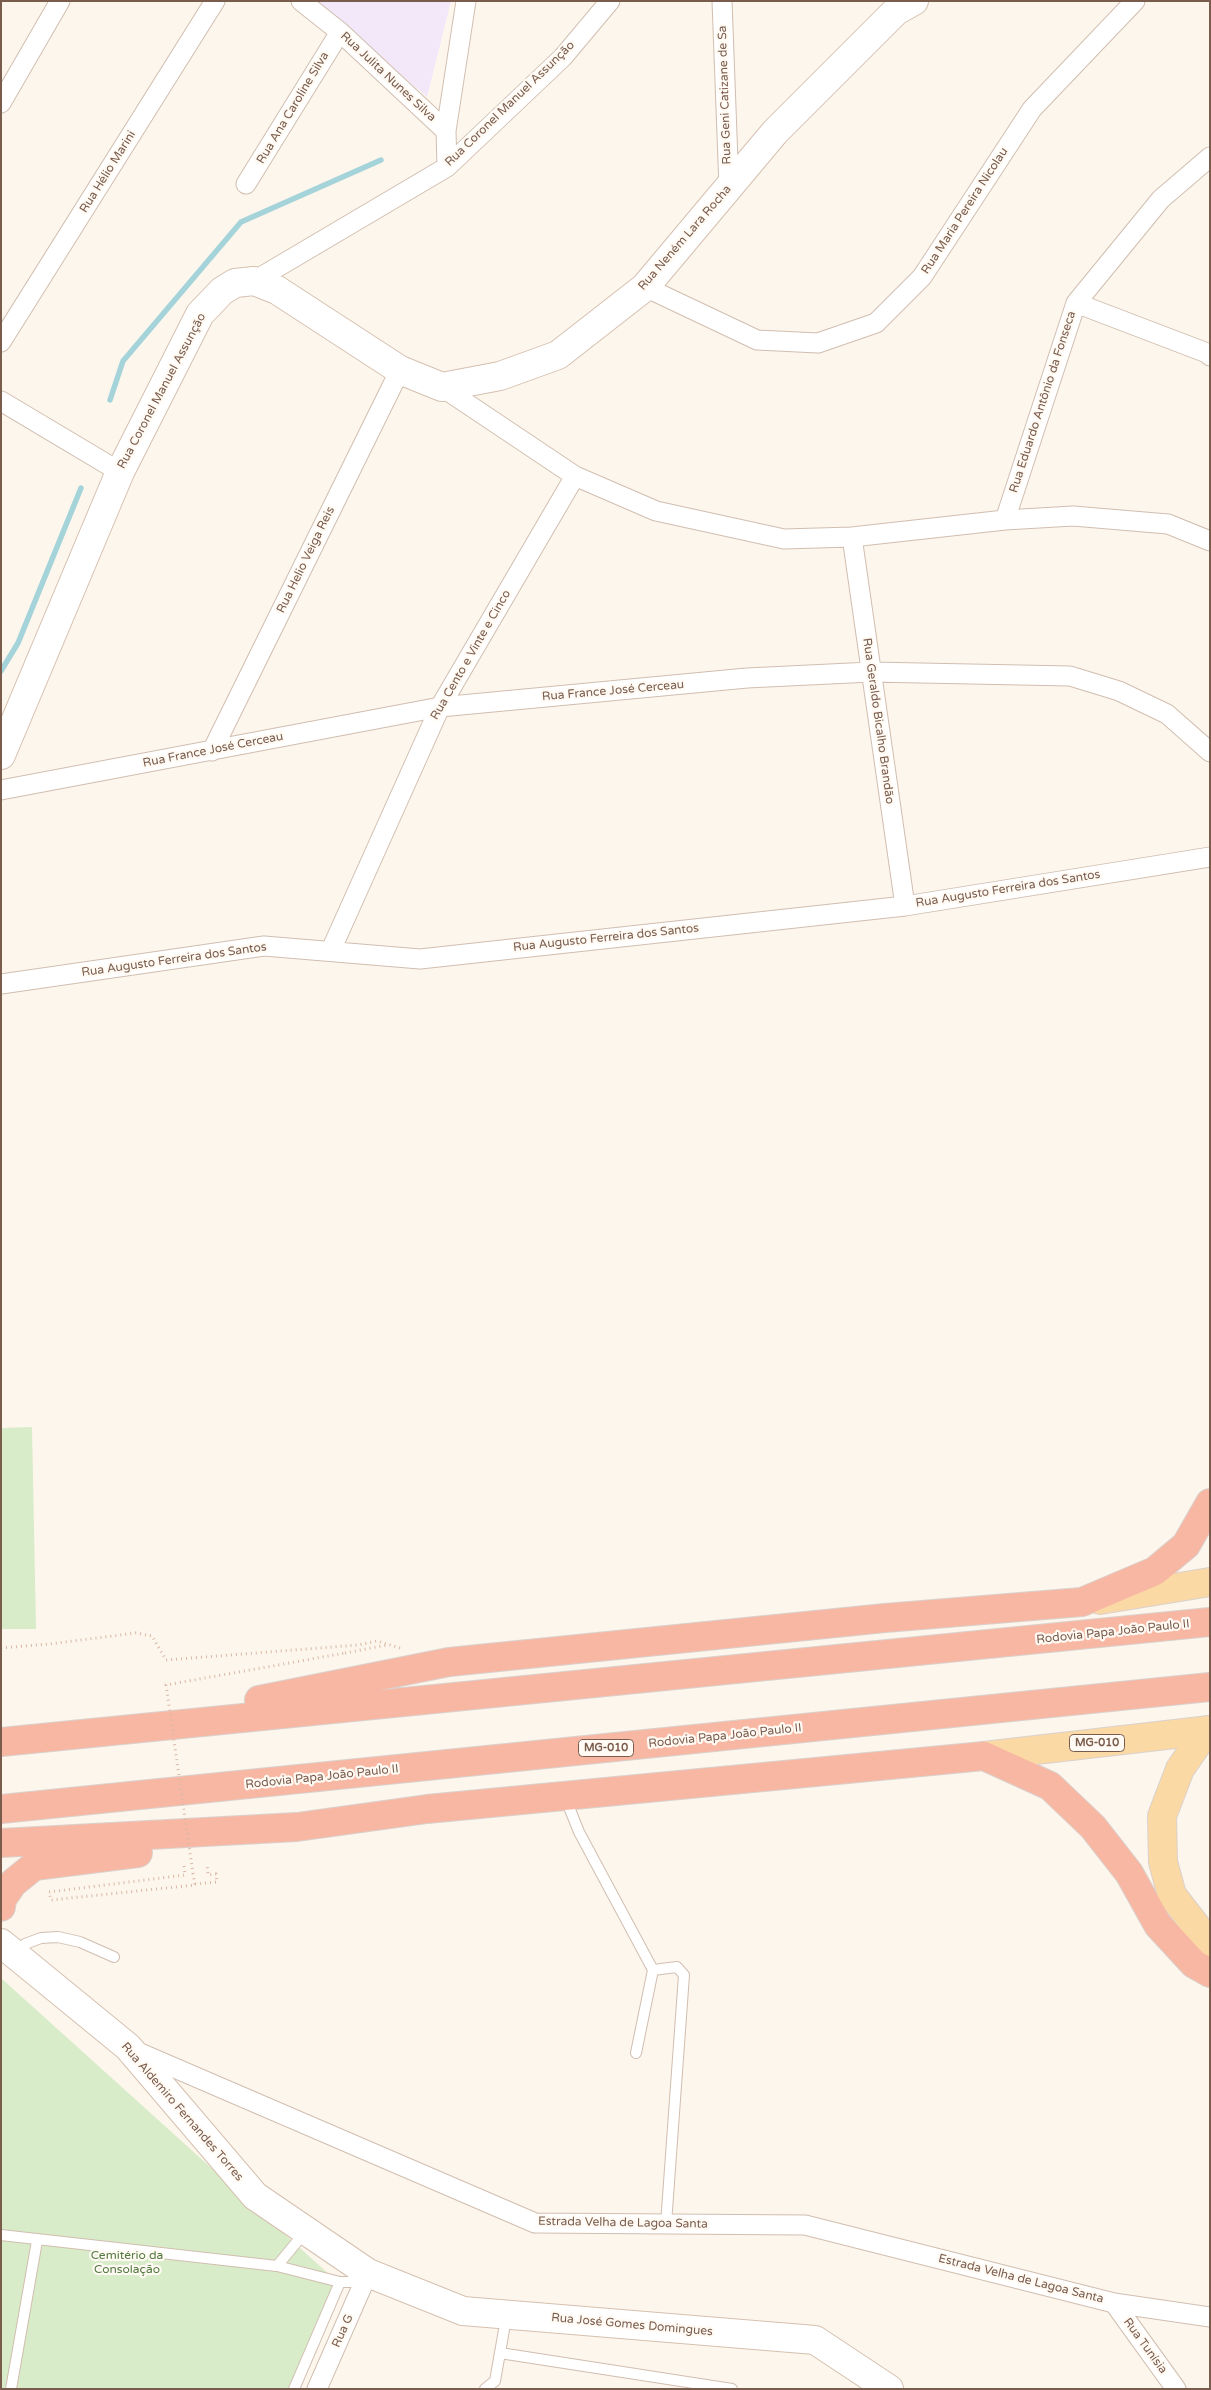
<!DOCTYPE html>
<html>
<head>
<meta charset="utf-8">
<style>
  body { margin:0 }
  #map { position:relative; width:1211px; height:2390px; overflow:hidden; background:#fdf6ec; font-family:"Varela Round",sans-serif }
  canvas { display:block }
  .frame { position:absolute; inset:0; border:2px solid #7a5c4d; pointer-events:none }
</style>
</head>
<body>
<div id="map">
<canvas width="1211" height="2390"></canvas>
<div class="frame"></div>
</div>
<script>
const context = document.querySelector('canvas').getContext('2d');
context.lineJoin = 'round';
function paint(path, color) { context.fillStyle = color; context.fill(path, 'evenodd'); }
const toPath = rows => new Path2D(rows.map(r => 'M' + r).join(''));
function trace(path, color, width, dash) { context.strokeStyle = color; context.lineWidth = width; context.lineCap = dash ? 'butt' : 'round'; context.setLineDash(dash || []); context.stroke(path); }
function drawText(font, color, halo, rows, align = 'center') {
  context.font = font + ' "Varela Round",sans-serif'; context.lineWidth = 4.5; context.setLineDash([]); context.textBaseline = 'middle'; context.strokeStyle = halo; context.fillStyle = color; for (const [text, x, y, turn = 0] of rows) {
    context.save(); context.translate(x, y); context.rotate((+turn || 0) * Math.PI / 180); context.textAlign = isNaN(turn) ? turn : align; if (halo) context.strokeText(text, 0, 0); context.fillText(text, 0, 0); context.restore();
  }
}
const education = toPath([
  [315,1,451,1,427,97]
]);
const green = toPath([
  [32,1427,36,1629,1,1629,1,1428],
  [1,1978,341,2285,294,2389,1,2389]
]);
const stream = toPath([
  [110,400,123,361,241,222,381,160],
  [1,671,18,643,81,488]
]);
const path = toPath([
  [1,1648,49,1644,136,1633,152,1636,166,1660,358,1645,377,1641,400,1648],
  [345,1653,387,1645],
  [184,1866,185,1875,49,1892,51,1900,195,1885,193,1874],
  [195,1884,217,1882,216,1874,208,1875,207,1864]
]);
const lane = toPath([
  [565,1797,579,1832,653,1970,636,2053],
  [16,1953,25,1944,41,1938,58,1937,80,1942,114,1957],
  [653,1970,677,1967,684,1975,666,2224],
  [1,2235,277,2266,340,2282,294,2389],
  [277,2266,305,2232],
  [340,2282,365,2282],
  [500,2353,732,2389],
  [11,2389,37,2241],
  [485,2389,495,2381,504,2330]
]);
const street = toPath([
  [301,1,340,32,446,131,447,167],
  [722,1,729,188],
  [1,103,60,1],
  [446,131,466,1],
  [246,184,340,32],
  [254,281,447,167,563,57,610,1],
  [645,287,757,340,818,343,876,323,922,277,1032,109,1135,1],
  [1076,303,1207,353,1210,356],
  [1,342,215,1],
  [442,387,575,476,656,511,784,539,852,537,1005,520,1073,516,1168,524,1210,541],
  [1,401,120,472],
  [1005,520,1076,303,1161,199,1210,157],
  [852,537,905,906],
  [212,751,400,370],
  [1,790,440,707,747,678,871,672,1070,676,1119,691,1167,714,1210,752],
  [331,950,440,707,575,476],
  [1,984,264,946,420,959,905,906,1210,857],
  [133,2050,535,2223,805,2225,1114,2303,1210,2317],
  [1114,2303,1176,2389],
  [317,2389,368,2273]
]);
const secondary = toPath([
  [1,755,120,472,200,314,222,291,235,283,254,281,277,290,400,370,442,387,500,376,558,355,645,287,775,132,896,11,914,1],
  [1,1943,128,2047,255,2196,368,2273,463,2311,815,2340,889,2389]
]);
const primary = toPath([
  [1100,1600,1210,1582],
  [1207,1730,1180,1769,1162,1816,1163,1862,1172,1895,1210,1944],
  [984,1756,1210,1730]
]);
const highway = toPath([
  [259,1700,449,1662,885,1618,1082,1602,1155,1571,1186,1545,1210,1503],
  [1,1742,1210,1622],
  [1,1809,1210,1687],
  [1,1843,297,1827,427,1809,984,1756,1050,1786,1093,1827,1129,1873,1158,1925,1194,1964,1210,1973],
  [1,1907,2,1899,13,1883,34,1866,138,1853]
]);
const pathBridge = toPath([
  [193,1874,166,1685,345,1653]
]);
const shields = [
  [1097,1743,55],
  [606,1748,55]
];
const shieldNames = [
  ["MG-010",1097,1743],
  ["MG-010",606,1748]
];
const streetNames = [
  ["Rua Julita Nunes Silva",388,77,43],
  ["Rua Geni Catizane de Sa",725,95,-92],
  ["Rua Coronel Manuel Assunção",510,104,-44],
  ["Rua Ana Caroline Silva",293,108,-59],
  ["Rua Hélio Marini",108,172,-58],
  ["Rua Maria Pereira Nicolau",965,211,-57],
  ["Rua Neném Lara Rocha",685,238,-49],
  ["Rua Coronel Manuel Assunção",162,391,-62],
  ["Rua Eduardo Antônio da Fonseca",1043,402,-72],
  ["Rua Helio Veiga Reis",306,560,-64],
  ["Rua Cento e Vinte e Cinco",471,655,-60],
  ["Rua France José Cerceau",613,691,-5],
  ["Rua Geraldo Bicalho Brandão",878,721,82],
  ["Rua France José Cerceau",213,750,-11],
  ["Rua Augusto Ferreira dos Santos",1008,889,-9],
  ["Rua Augusto Ferreira dos Santos",606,938,-6],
  ["Rua Augusto Ferreira dos Santos",174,960,-8],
  ["Rodovia Papa João Paulo II",1113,1632,-6],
  ["Rodovia Papa João Paulo II",725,1736,-6],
  ["Rodovia Papa João Paulo II",322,1777,-6],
  ["Rua Aldemiro Fernandes Torres",182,2112,49],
  ["Estrada Velha de Lagoa Santa",623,2223,1],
  ["Estrada Velha de Lagoa Santa",1021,2279,14],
  ["Rua José Gomes Domingues",632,2325,5],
  ["Rua G",343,2331,-66],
  ["Rua Tunísia",1145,2346,54]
];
const parkNames = [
  ["Cemitério da",127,2256],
  ["Consolação",127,2270]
];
paint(education, '#f3e8fa');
paint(green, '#d8ecc9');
trace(stream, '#a5d3da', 5.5);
trace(lane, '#d1beb0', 12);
trace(street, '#d1beb0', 21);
trace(secondary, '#d6c0b0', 30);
trace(primary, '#dad1cd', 30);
trace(highway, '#dad1cd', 30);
trace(path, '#d9b8a5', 3, [1, 4]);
trace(lane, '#fff', 10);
trace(street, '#fff', 19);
trace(secondary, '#fff', 28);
trace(primary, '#fbd9a5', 28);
trace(highway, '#f7b7a3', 28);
trace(pathBridge, '#d9b8a5', 3, [1, 4]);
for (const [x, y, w] of shields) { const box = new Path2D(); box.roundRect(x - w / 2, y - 8.5, w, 17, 4); context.fillStyle = '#fffaf3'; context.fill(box); trace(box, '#7a5c4d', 1); }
drawText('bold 11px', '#7a5c4d', null, shieldNames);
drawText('12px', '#7a5c4d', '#fffaf3', streetNames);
drawText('12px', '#537a41', '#fffaf3', parkNames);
</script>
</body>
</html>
